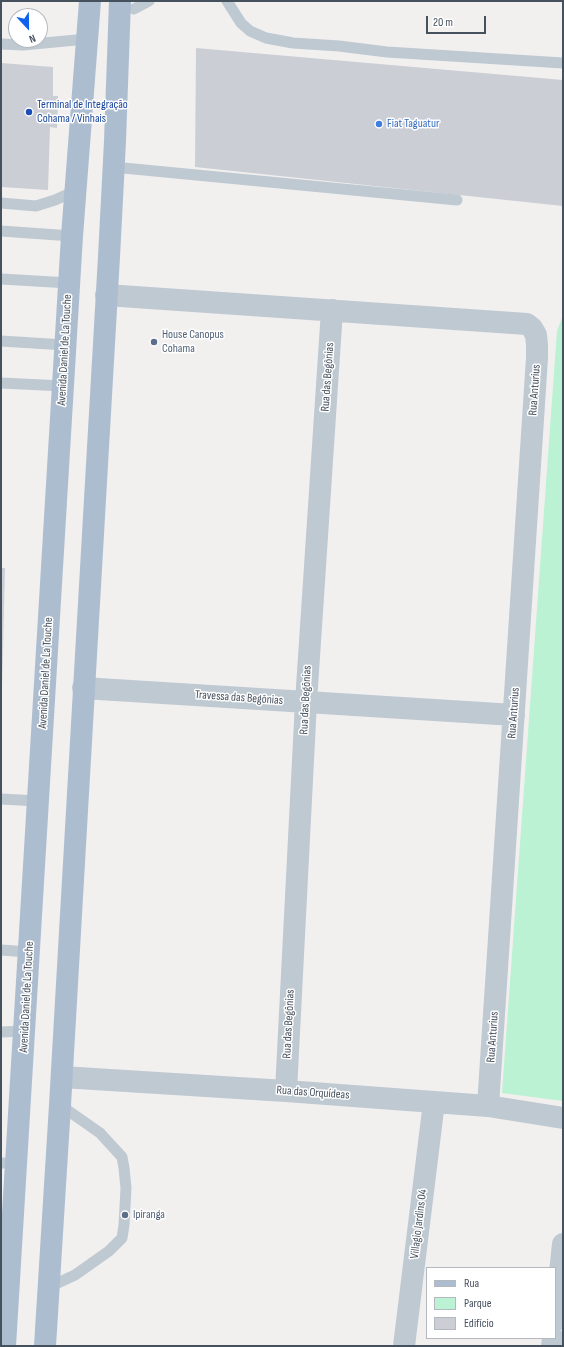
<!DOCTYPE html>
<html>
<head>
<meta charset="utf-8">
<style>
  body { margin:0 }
  #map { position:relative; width:564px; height:1347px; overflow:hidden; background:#f2efef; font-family:"Sofia Sans Condensed",sans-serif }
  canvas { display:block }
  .frame { position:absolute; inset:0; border:2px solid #46515e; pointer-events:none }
  .legend { position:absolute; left:426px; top:1267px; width:130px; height:72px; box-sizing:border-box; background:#fff; border:1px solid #b5b9bf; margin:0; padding:5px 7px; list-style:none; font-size:12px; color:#46515e }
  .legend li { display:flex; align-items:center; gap:8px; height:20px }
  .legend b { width:20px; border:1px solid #b5b9bf }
  .north { position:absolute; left:8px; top:8px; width:40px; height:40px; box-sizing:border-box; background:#fff; border:1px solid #b5b9bf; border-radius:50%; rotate:158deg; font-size:11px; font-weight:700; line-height:16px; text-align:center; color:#46515e }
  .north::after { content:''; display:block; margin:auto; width:14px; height:18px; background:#0d63ee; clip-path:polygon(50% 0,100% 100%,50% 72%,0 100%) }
  .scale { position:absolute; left:426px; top:16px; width:60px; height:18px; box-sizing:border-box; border:2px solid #46515e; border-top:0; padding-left:5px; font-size:12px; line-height:14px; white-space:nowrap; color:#46515e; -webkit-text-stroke:3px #fff; paint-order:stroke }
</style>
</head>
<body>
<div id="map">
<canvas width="564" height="1347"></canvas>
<div class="frame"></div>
<ul class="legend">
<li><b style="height:5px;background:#adbdd0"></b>Rua</li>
<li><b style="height:11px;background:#bbf2d3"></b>Parque</li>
<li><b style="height:11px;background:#cbced4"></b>Edifício</li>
</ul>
<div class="north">N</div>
<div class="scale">20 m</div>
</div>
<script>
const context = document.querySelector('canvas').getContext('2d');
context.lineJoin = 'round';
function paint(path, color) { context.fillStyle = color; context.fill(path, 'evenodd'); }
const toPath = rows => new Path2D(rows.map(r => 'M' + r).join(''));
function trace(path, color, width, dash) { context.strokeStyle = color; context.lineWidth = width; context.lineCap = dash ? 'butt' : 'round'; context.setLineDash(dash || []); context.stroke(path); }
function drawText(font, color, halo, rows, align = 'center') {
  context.font = font + ' "Sofia Sans Condensed",sans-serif'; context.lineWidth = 3; context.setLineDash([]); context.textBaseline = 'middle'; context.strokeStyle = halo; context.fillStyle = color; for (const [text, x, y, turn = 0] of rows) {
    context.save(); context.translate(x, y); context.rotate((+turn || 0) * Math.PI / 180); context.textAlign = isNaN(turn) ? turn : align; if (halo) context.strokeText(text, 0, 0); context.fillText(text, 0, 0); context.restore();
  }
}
const green = toPath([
  [563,315,563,1101,502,1093,557,331]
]);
const building = toPath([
  [196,48,563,80,563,206,195,167],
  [1,63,53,67,53,96,58,96,57,128,50,127,48,190,1,187],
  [1,568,5,568,2,689,1,689]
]);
const lane = toPath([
  [227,1,241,23,250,31,266,38,293,43,339,46,387,52,563,63],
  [134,9,149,1],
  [1,44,23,45,76,40],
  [113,167,457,200],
  [1,203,36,206,55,200,75,191],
  [1,231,72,236],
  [1,279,69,283],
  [1,341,65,345],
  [1,383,63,386],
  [1,799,38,801],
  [1,950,29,952],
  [1,1032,25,1031],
  [1,1163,17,1163],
  [49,1287,75,1275,109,1251,122,1238,124,1225,126,1188,124,1168,122,1157,100,1133,60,1105]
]);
const street = toPath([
  [106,295,527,324,532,328,536,335,537,345,537,358,488,1106],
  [83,688,514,715],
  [62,1077,286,1091,488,1106,563,1118],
  [286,1091,306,702,332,310],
  [555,1321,563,1244],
  [404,1346,434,1102],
  [552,1346,553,1338]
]);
const primary = toPath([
  [5,1346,72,236,90,1],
  [45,1346,60,1105,109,257,115,141,120,1]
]);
const markers = [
  [29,112,4,"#1a4fb4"],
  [379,124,4,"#3f7fe0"],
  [154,342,4,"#5c6f8a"],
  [125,1215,4,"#5c6f8a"]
];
const transitNames = [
  ["Terminal de Integração",37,105],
  ["Cohama / Vinhais",37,119]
];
const shopNames = [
  ["Fiat Taguatur",387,124]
];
const serviceNames = [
  ["House Canopus",162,335],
  ["Cohama",162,349],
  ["Ipiranga",133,1215]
];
const streetNames = [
  ["Avenida Daniel de La Touche",65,350,-87],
  ["Rua das Begônias",328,377,-86],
  ["Rua Anturius",535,390,-86],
  ["Avenida Daniel de La Touche",46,673,-87],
  ["Travessa das Begônias",239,698,4],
  ["Rua das Begônias",306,700,-87],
  ["Rua Anturius",514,713,-86],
  ["Avenida Daniel de La Touche",27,997,-87],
  ["Rua das Begônias",289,1024,-87],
  ["Rua Anturius",493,1037,-86],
  ["Rua das Orquídeas",313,1093,4],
  ["Villagio Jardins 04",419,1224,-83]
];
paint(green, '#bbf2d3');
paint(building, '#cbced4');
trace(lane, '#bfc9d2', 11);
trace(street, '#bfc9d2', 22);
trace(primary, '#adbdd0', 22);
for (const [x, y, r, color] of markers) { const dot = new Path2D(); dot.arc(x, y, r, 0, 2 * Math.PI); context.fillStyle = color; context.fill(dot); trace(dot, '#fff', 1.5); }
drawText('12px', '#164399', '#fff', transitNames, 'left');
drawText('12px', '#366cbe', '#fff', shopNames, 'left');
drawText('12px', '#4e5e75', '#fff', serviceNames, 'left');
drawText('12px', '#46515e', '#fff', streetNames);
</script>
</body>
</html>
